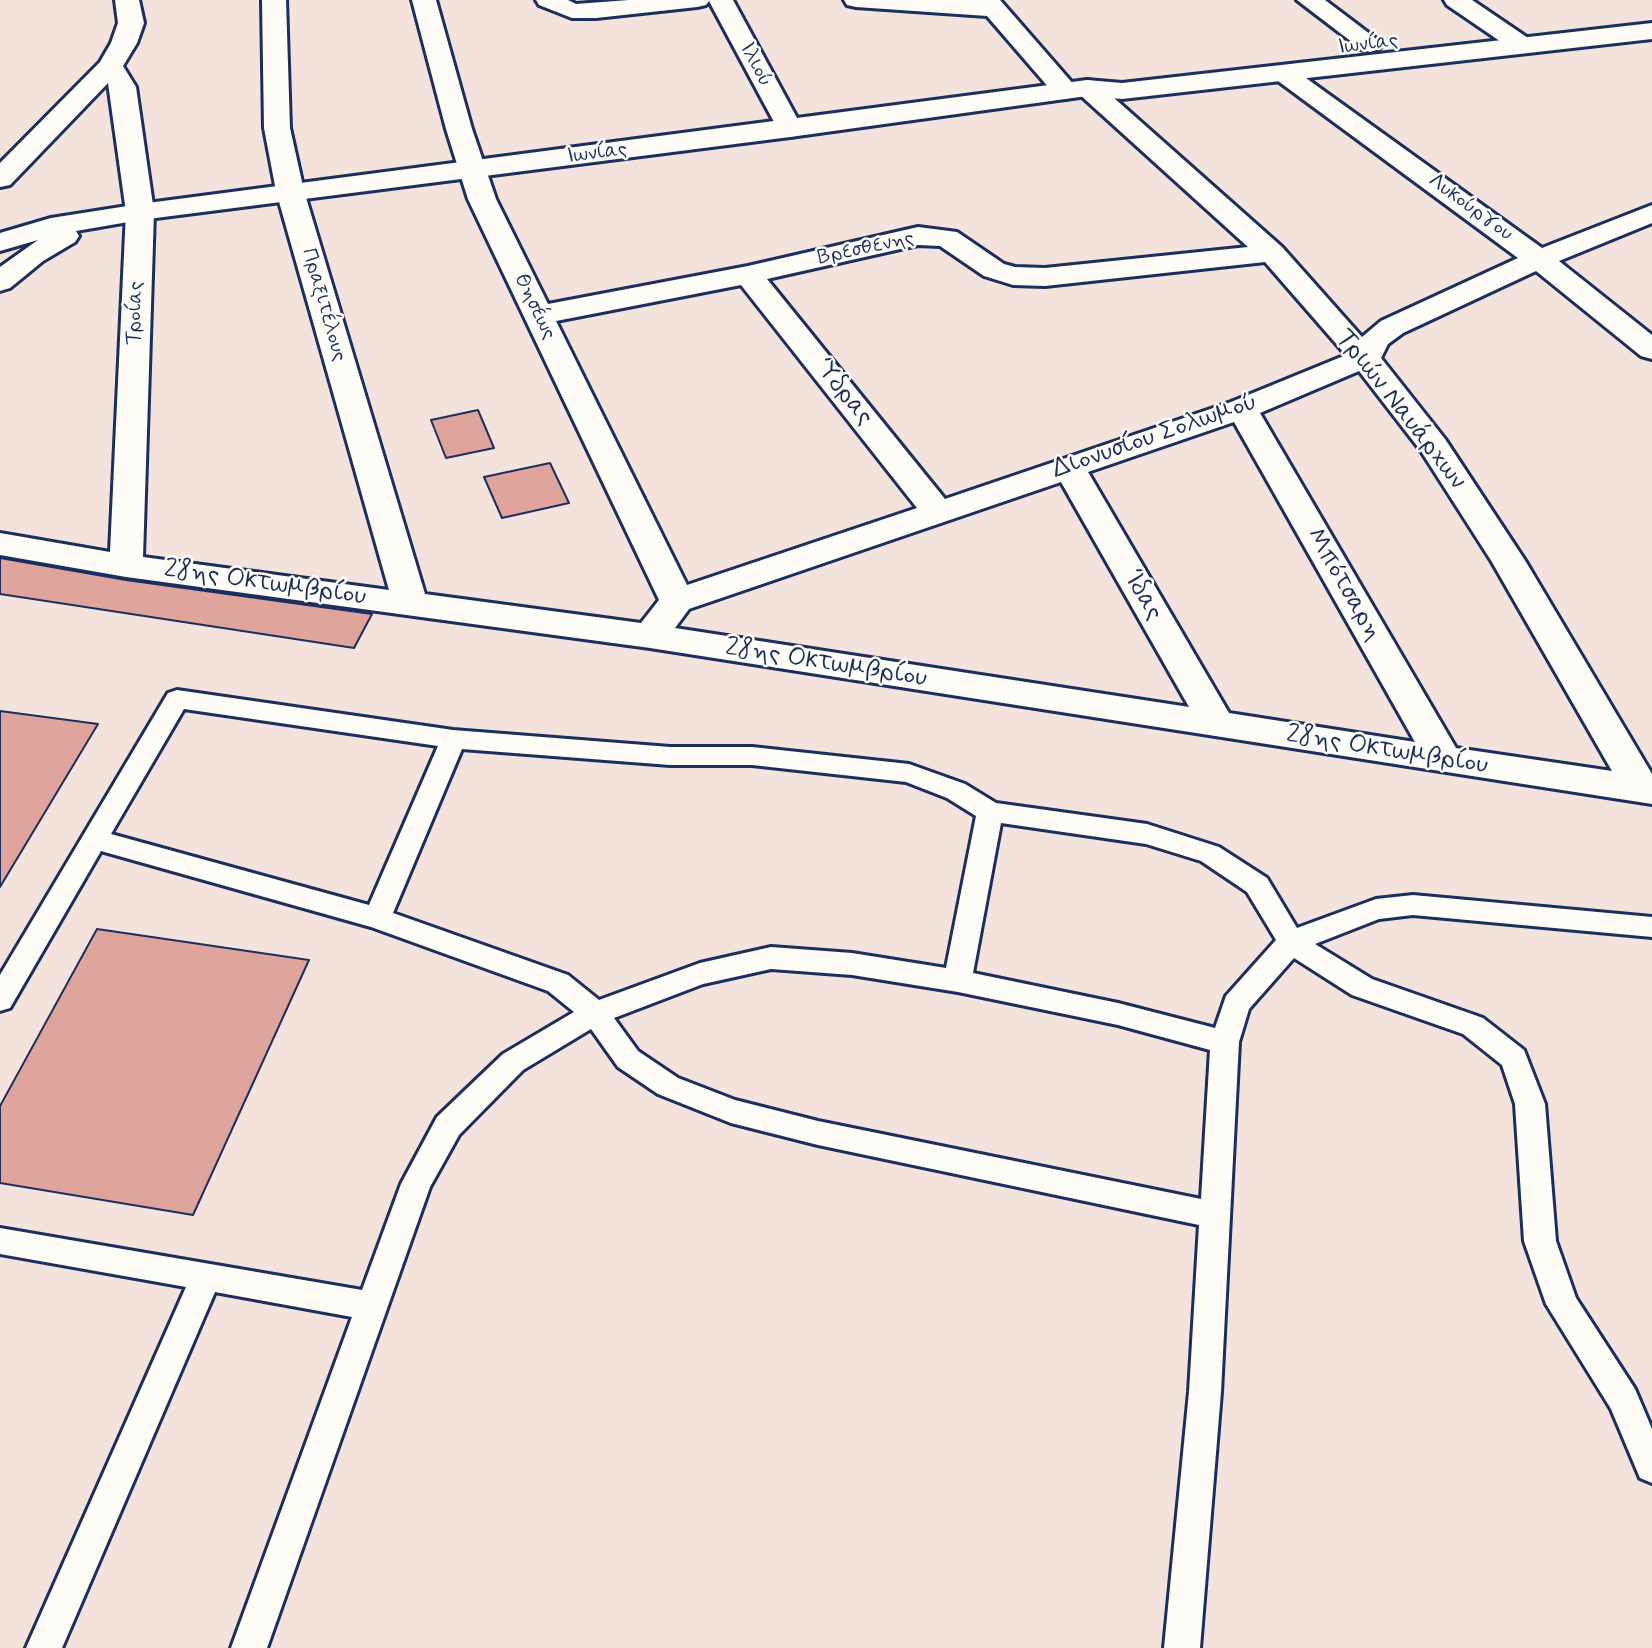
<!DOCTYPE html>
<html>
<head>
<meta charset="utf-8">
<style>
  body { margin:0 }
  canvas { display:block; background:#f4e2dc }
</style>
</head>
<body>
<canvas width="1652" height="1648"></canvas>
<script>
const context = document.querySelector('canvas').getContext('2d');
context.lineJoin = 'round';
function paint(path, color) { context.fillStyle = color; context.fill(path, 'evenodd'); }
const toPath = rows => new Path2D(rows.map(r => 'M' + r).join(''));
function trace(path, color, width, dash) { context.strokeStyle = color; context.lineWidth = width; context.lineCap = dash ? 'butt' : 'round'; context.setLineDash(dash || []); context.stroke(path); }
function drawText(font, color, halo, rows, align = 'center') {
  context.font = font + ' Mynerve,sans-serif'; context.lineWidth = 5; context.setLineDash([]); context.textBaseline = 'middle'; context.strokeStyle = halo; context.fillStyle = color; for (const [text, x, y, turn = 0] of rows) {
    context.save(); context.translate(x, y); context.rotate((+turn || 0) * Math.PI / 180); context.textAlign = isNaN(turn) ? turn : align; if (halo) context.strokeText(text, 0, 0); context.fillText(text, 0, 0); context.restore();
  }
}
const building = toPath([
  [478,410,494,448,446,458,431,420,478,410],
  [550,463,569,503,502,518,484,477,550,463],
  [0,558,126,580,372,614,354,648,0,594,0,558],
  [0,711,98,724,0,887,0,711],
  [97,929,309,960,193,1215,0,1183,0,1106,97,929]
]);
const lane = toPath([
  [177,690,453,730,670,747,752,747,909,764,965,784,996,803,1147,824,1219,847,1267,878,1297,928,1376,899,1413,895,1652,917,1652,937,1413,915,1379,919,1315,944,1372,979,1483,1018,1524,1050,1545,1104,1556,1241,1576,1298,1635,1389,1652,1429,1652,1483,1640,1478,1611,1409,1546,1304,1524,1241,1515,1104,1502,1065,1463,1034,1352,995,1294,958,1249,1009,1239,1042,1221,1392,1200,1648,1164,1648,1189,1392,1199,1225,818,1145,731,1123,658,1094,618,1067,591,1029,523,1070,459,1135,430,1187,267,1648,231,1648,352,1317,215,1292,62,1648,26,1648,186,1287,0,1254,0,1228,362,1290,401,1184,437,1117,503,1054,574,1012,548,991,371,927,101,851,10,1008,0,1011,0,975,168,693,177,690],
  [184,709,438,746,369,905,111,834,184,709],
  [462,749,670,765,752,765,906,782,947,798,976,816,946,968,852,953,771,947,700,963,599,1000,568,975,393,913,462,749],
  [1001,823,1146,844,1201,861,1247,892,1276,940,1226,996,1215,1028,1118,1003,973,973,1001,823],
  [771,969,852,975,958,992,1118,1025,1210,1050,1201,1199,818,1121,735,1100,678,1078,638,1051,614,1018,703,984,771,969]
]);
const street = toPath([
  [115,0,139,0,144,23,137,43,123,66,136,87,154,212,143,557,389,590,276,191,264,128,262,0,286,0,290,128,304,191,425,594,641,623,659,600,468,199,446,129,412,0,436,0,472,129,496,199,548,304,748,266,918,227,957,232,1004,264,1015,267,1045,268,1248,247,1078,93,1066,99,1057,97,987,16,856,7,847,5,844,0,1000,0,1075,86,1087,80,1096,82,1282,247,1362,337,1381,321,1518,258,1274,78,1270,73,1274,68,1283,65,1292,68,1542,248,1652,205,1652,223,1559,261,1652,335,1652,359,1641,356,1536,271,1403,333,1388,344,1381,358,1445,439,1526,562,1652,774,1652,804,650,648,126,577,0,555,0,533,110,552,126,212,108,83,10,185,0,187,0,163,100,62,111,43,118,23,115,0],
  [918,245,940,246,984,276,1013,285,1045,286,1265,262,1346,355,1231,402,945,499,767,279,918,245],
  [741,285,917,508,687,585,556,321,741,285],
  [1359,371,1421,451,1492,562,1612,771,1456,748,1260,413,1359,371],
  [1234,422,1415,742,1229,713,1088,472,1234,422],
  [1061,482,1189,707,675,628,689,609,1061,482],
  [536,0,568,0,576,4,629,0,733,0,803,129,799,135,790,137,781,135,709,1,706,5,697,7,596,18,572,18,539,5,536,0],
  [1297,0,1325,0,1383,44,1379,49,1370,52,1361,49,1297,0],
  [1444,0,1472,0,1531,40,1535,45,1531,50,1522,53,1513,50,1447,5,1444,0]
]);
const secondary = toPath([
  [1652,23,1652,39,1122,99,1087,96,790,137,140,220,76,231,79,236,75,242,43,261,10,288,0,291,0,267,38,240,0,251,0,233,51,218,140,204,1087,80,1122,83,1652,23]
]);
const farStreetnames = [
  ["Ιωνίας",1368,45,-7],
  ["Ιλιού",755,65,62],
  ["Ιωνίας",597,154,-7],
  ["Λυκούργου",1470,208,36],
  ["Βρεσθενης",866,249,-12],
  ["Πραξιτέλους",323,305,74],
  ["Θησέως",534,307,64],
  ["Τροίας",136,313,-88]
];
const streetNames = [
  ["Ύδρας",843,393,51],
  ["Τριών Ναυάρχων",1400,410,52],
  ["Διονυσίου Σολωμού",1155,437,-19],
  ["28ης Οκτωμβρίου",265,584,8],
  ["Μπότσαρη",1343,585,60],
  ["Ίδας",1142,596,60],
  ["28ης Οκτωμβρίου",826,664,9],
  ["28ης Οκτωμβρίου",1387,751,9]
];
paint(building, '#dfa59d');
trace(building, '#1b2f5e', 2);
trace(lane, '#1b2f5e', 6);
trace(street, '#1b2f5e', 6);
trace(secondary, '#1b2f5e', 6);
paint(lane, '#fdfcf7');
paint(street, '#fdfcf7');
paint(secondary, '#fdfcf7');
drawText('21px', '#1b2f5e', '#fdfcf7', farStreetnames);
drawText('26px', '#1b2f5e', '#fdfcf7', streetNames);
</script>
</body>
</html>
